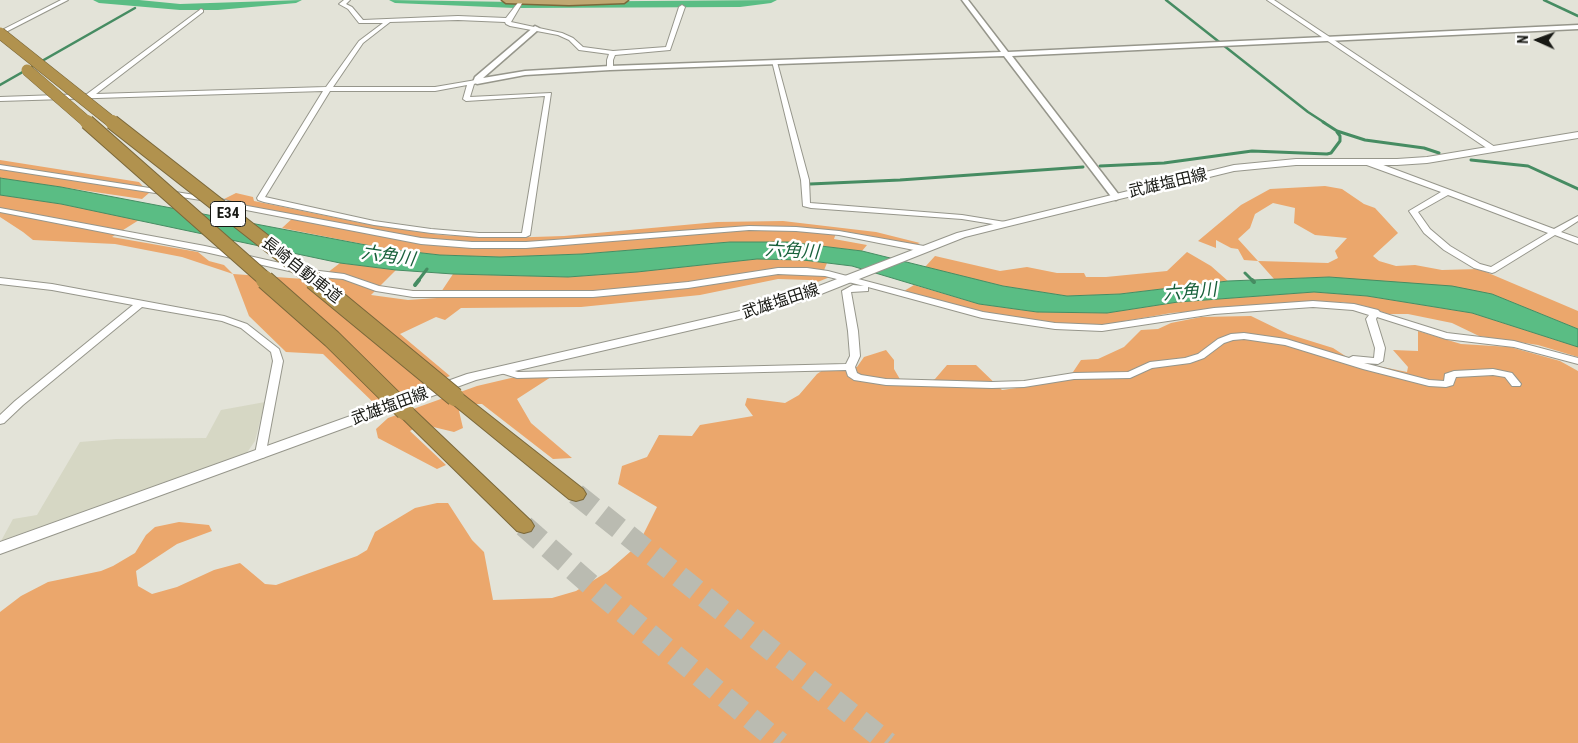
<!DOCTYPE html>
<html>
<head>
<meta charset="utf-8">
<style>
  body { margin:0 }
  #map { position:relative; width:1578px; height:743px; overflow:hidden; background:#e3e3d8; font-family:"Roboto Condensed",sans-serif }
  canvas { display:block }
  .north { position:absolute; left:1513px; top:15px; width:50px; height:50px; -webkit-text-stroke:4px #fff; paint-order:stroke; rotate:272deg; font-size:14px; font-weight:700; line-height:20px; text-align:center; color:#181914 }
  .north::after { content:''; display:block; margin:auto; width:18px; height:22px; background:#181914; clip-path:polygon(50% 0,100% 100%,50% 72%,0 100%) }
</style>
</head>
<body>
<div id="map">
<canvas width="1578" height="743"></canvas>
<div class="north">N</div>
</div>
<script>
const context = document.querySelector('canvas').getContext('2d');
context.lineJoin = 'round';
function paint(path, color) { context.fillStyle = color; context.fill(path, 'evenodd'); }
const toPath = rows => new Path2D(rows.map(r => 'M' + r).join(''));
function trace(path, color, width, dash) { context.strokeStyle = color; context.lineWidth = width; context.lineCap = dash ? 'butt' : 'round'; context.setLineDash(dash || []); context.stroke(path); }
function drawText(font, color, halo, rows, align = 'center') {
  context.font = font + ' "Roboto Condensed","Noto Sans JP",sans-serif'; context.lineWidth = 5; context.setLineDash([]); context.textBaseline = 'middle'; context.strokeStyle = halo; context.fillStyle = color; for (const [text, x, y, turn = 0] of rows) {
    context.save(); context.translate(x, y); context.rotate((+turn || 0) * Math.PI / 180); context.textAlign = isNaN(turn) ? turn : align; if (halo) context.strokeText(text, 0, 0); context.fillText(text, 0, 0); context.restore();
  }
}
const built = toPath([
  [265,402,255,441,246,454,1,541,13,519,37,515,80,442,116,439,206,438,221,410]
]);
const green = toPath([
  [0,160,139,182,149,193,142,199,0,178],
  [1325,186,1342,189,1364,204,1375,208,1398,233,1373,256,1379,261,1396,266,1415,265,1442,270,1479,269,1578,311,1578,329,1492,294,1329,277,1274,279,1258,261,1244,260,1238,249,1231,248,1216,240,1216,248,1198,241,1241,205,1270,189],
  [1273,203,1295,208,1294,223,1315,235,1347,238,1335,251,1338,258,1328,263,1258,261,1238,239,1250,228,1255,214],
  [236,193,253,197,254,201,371,225,441,235,503,238,564,236,717,222,783,221,876,232,920,243,915,245,837,230,834,239,867,245,862,251,788,242,730,242,582,254,500,257,440,255,388,249,282,228,295,216,243,206,224,199],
  [0,195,61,204,139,220,112,237,198,252,209,261,224,265,233,274,318,280,340,263,396,270,371,295,408,300,437,298,453,274,568,277,637,272,757,259,803,260,827,263,822,275,830,277,810,285,809,280,778,279,700,295,581,307,461,308,445,320,436,317,400,334,450,376,376,405,323,354,286,352,249,316,233,274,182,257,115,244,33,240,23,232,0,217],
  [1187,252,1211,266,1228,281,1120,294,1067,296,1003,286,925,267,935,256,1000,271,1027,267,1057,273,1084,273,1086,277,1106,277,1167,271],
  [914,285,979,304,1037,312,1107,313,1178,302,1314,292,1367,296,1472,313,1578,347,1578,357,1538,345,1479,336,1452,323,1408,314,1388,314,1365,306,1341,302,1310,302,1171,313,1108,324,1060,324,981,313,904,291],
  [1251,316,1288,334,1333,348,1353,361,1407,372,1408,367,1393,350,1418,351,1418,331,1461,344,1510,347,1560,361,1578,371,1578,743,0,743,0,612,21,596,48,582,101,571,113,566,135,553,146,535,155,527,179,522,209,525,212,531,177,544,136,571,138,586,152,594,177,587,214,570,240,563,265,584,276,585,357,556,367,550,375,532,415,508,437,503,448,503,472,540,484,552,493,600,552,598,576,591,607,572,638,545,657,507,618,484,622,466,647,457,659,435,692,436,700,425,753,416,745,405,747,398,785,403,799,395,817,374,823,370,831,367,857,367,864,357,886,350,894,360,894,369,901,381,928,382,935,379,947,365,976,365,1002,390,1038,385,1069,378,1081,360,1098,359,1124,347,1141,330,1158,329,1171,323,1201,317],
  [551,377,517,399,531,423,572,458,553,459,482,404,469,404,459,411,463,428,454,432,421,424,410,431,446,465,437,469,378,438,376,429,388,418,477,386,511,378]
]);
const water = toPath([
  [0,178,61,187,387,249,440,255,500,257,582,254,730,242,788,242,862,251,1003,286,1067,296,1120,294,1228,281,1329,277,1452,286,1492,294,1578,329,1578,347,1472,313,1367,296,1314,292,1178,302,1107,313,1037,312,979,304,852,266,803,260,757,259,637,272,568,277,453,274,396,270,340,263,61,204,0,195,0,178]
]);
const streamFar2 = toPath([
  [1166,0,1308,112,1325,123],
  [1544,0,1578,16],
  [0,85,135,8]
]);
const streamFar1 = toPath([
  [1323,122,1337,131,1365,140,1424,148,1439,153],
  [1471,160,1528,166,1578,189],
  [1100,166,1164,163,1252,151,1327,154,1331,153,1340,141,1340,136,1337,132],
  [810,184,900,180,1083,167],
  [1245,273,1253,281],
  [418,281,427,269]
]);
const stream = toPath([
  [1252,280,1254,282],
  [415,285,419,280]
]);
const river = toPath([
  [93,0,139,0,180,4,302,0,296,3,218,10,180,10,99,3,93,0],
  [389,0,515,2,777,0,771,3,740,7,515,8,395,3,389,0]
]);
const motorwayTunnel = toPath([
  [576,494,888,743],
  [524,526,600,593,780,743]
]);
const minor = toPath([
  [61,0,68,0,0,35,0,31,61,0],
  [344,0,350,0,346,4,352,7,363,20,458,16,506,18,520,0,524,0,511,22,562,33,573,38,583,47,613,51,666,47,679,7,682,5,685,7,670,50,615,55,613,60,613,68,610,70,607,68,607,60,609,54,579,50,569,40,558,35,510,26,506,24,505,22,458,20,390,22,363,43,333,87,435,87,476,80,479,82,474,84,470,97,551,93,530,235,526,237,479,237,431,233,374,225,264,202,258,200,257,198,323,91,0,101,0,97,87,94,201,9,203,10,203,12,96,94,326,87,359,41,383,23,359,23,348,9,339,4,344,0],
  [467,85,463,99,466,101,545,96,522,233,479,233,431,229,374,221,265,197,330,91,435,91,467,85],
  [1267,0,1274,0,1498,149,1491,151,1267,0],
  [772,61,777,62,809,180,810,203,962,215,1005,222,1005,226,962,219,811,208,803,206,801,180,772,61],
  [1364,160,1370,160,1554,229,1578,216,1578,221,1561,232,1578,238,1578,244,1555,235,1495,272,1492,273,1474,268,1444,250,1424,233,1409,211,1441,192,1364,164,1364,160],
  [1448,195,1548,233,1491,267,1480,264,1450,246,1430,229,1418,212,1448,195],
  [0,165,221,199,242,205,421,238,472,242,526,242,749,226,796,227,839,231,924,246,928,249,924,252,839,235,796,231,749,230,526,248,472,248,421,244,241,209,220,203,0,169,0,165],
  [0,208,205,246,311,270,344,274,379,286,413,291,593,291,688,282,778,268,807,268,828,271,983,312,1055,323,1102,325,1214,308,1313,301,1354,304,1378,310,1380,312,1447,333,1514,341,1578,358,1578,364,1514,347,1446,339,1377,317,1376,319,1385,348,1383,361,1378,364,1364,363,1429,380,1444,381,1445,374,1454,371,1493,369,1512,373,1521,384,1520,386,1512,386,1505,377,1493,375,1456,377,1453,385,1446,387,1429,386,1363,369,1285,345,1244,339,1233,340,1224,343,1204,358,1190,363,1152,368,1130,378,1074,379,1024,387,992,388,886,385,854,380,848,376,846,370,517,378,498,372,497,370,502,367,518,372,846,364,850,356,848,331,842,291,853,285,864,286,825,276,778,274,688,288,593,297,413,297,376,291,343,279,311,276,205,252,0,212,0,208],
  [868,287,982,318,1055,329,1102,331,1214,314,1313,307,1353,310,1369,315,1366,319,1375,348,1374,358,1353,356,1349,358,1286,339,1244,333,1231,334,1218,339,1198,354,1185,358,1150,362,1128,372,1074,373,1024,381,992,382,886,379,861,375,857,373,855,367,860,356,858,331,851,292,868,291,868,287],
  [0,278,52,284,224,316,247,324,279,349,283,361,265,457,261,458,257,457,255,454,273,361,271,352,241,328,222,321,142,307,23,405,4,423,0,424,0,415,15,401,133,305,52,290,0,284,0,278]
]);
const tertiary = toPath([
  [962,0,968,0,1008,52,1578,25,1578,29,1012,56,1119,195,1121,197,1116,200,1113,199,1004,56,610,70,525,75,477,84,473,82,475,77,535,26,539,28,538,30,483,78,525,71,610,66,1001,52,962,0]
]);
const secondary = toPath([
  [1578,132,1578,138,1427,163,1397,165,1296,165,1234,171,1005,227,965,237,806,300,743,318,476,380,0,554,0,542,467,374,740,311,798,294,957,233,1234,165,1296,159,1397,159,1427,157,1578,132]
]);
const trunk = toPath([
  [502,0,628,0,624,3,569,5,506,3,502,0]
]);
const motorway = toPath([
  [455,391,461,393,583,489,586,494,583,499,576,501,569,499,449,401,446,397,449,393,455,391],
  [405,405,411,407,531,521,534,526,531,531,524,533,517,531,399,415,396,411,399,407,405,405]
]);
const motorwayBridgeFar2 = toPath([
  [0,33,113,123],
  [27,70,88,123]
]);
const motorwayBridgeFar1 = toPath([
  [87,122,267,281],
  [112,122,315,281]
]);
const motorwayBridge = toPath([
  [265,280,332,339,405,411],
  [313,280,455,397]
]);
const shields = [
  [228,214,35]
];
const shieldNames = [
  ["E34",228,214]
];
const streetNames = [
  ["武雄塩田線",1168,184,-13],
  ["長崎自動車道",301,271,38],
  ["武雄塩田線",781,302,-18],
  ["武雄塩田線",390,407,-20]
];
const waterNames = [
  ["六角川",792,252,3],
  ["六角川",388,257,8],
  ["六角川",1190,293,-5]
];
paint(built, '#d6d7c4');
paint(green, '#eba76c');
paint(water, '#5abd84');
trace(water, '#468c62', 1);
trace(streamFar2, '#468c62', 2.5);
trace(streamFar1, '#468c62', 3);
trace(stream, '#468c62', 4);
paint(river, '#5abd84');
trace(motorwayTunnel, '#babbb1', 22, [22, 11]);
trace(minor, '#96968b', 2);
trace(tertiary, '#96968b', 3);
trace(secondary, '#96968b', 2);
trace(trunk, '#7b683a', 3);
trace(motorway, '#7b683a', 2);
paint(minor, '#fff');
paint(tertiary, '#fff');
paint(secondary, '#fff');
paint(trunk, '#c0a872');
paint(motorway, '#b1924e');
trace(motorwayBridgeFar2, '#7b683a', 12, []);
trace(motorwayBridgeFar1, '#7b683a', 16, []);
trace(motorwayBridge, '#7b683a', 20, []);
trace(motorwayBridgeFar2, '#b1924e', 11);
trace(motorwayBridgeFar1, '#b1924e', 14);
trace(motorwayBridge, '#b1924e', 18);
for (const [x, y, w] of shields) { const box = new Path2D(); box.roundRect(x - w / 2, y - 12.5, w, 25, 4); context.fillStyle = '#fff'; context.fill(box); trace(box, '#181914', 1); }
drawText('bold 15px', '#181914', null, shieldNames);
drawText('16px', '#181914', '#fff', streetNames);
drawText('italic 18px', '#19613c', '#fff', waterNames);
</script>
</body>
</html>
